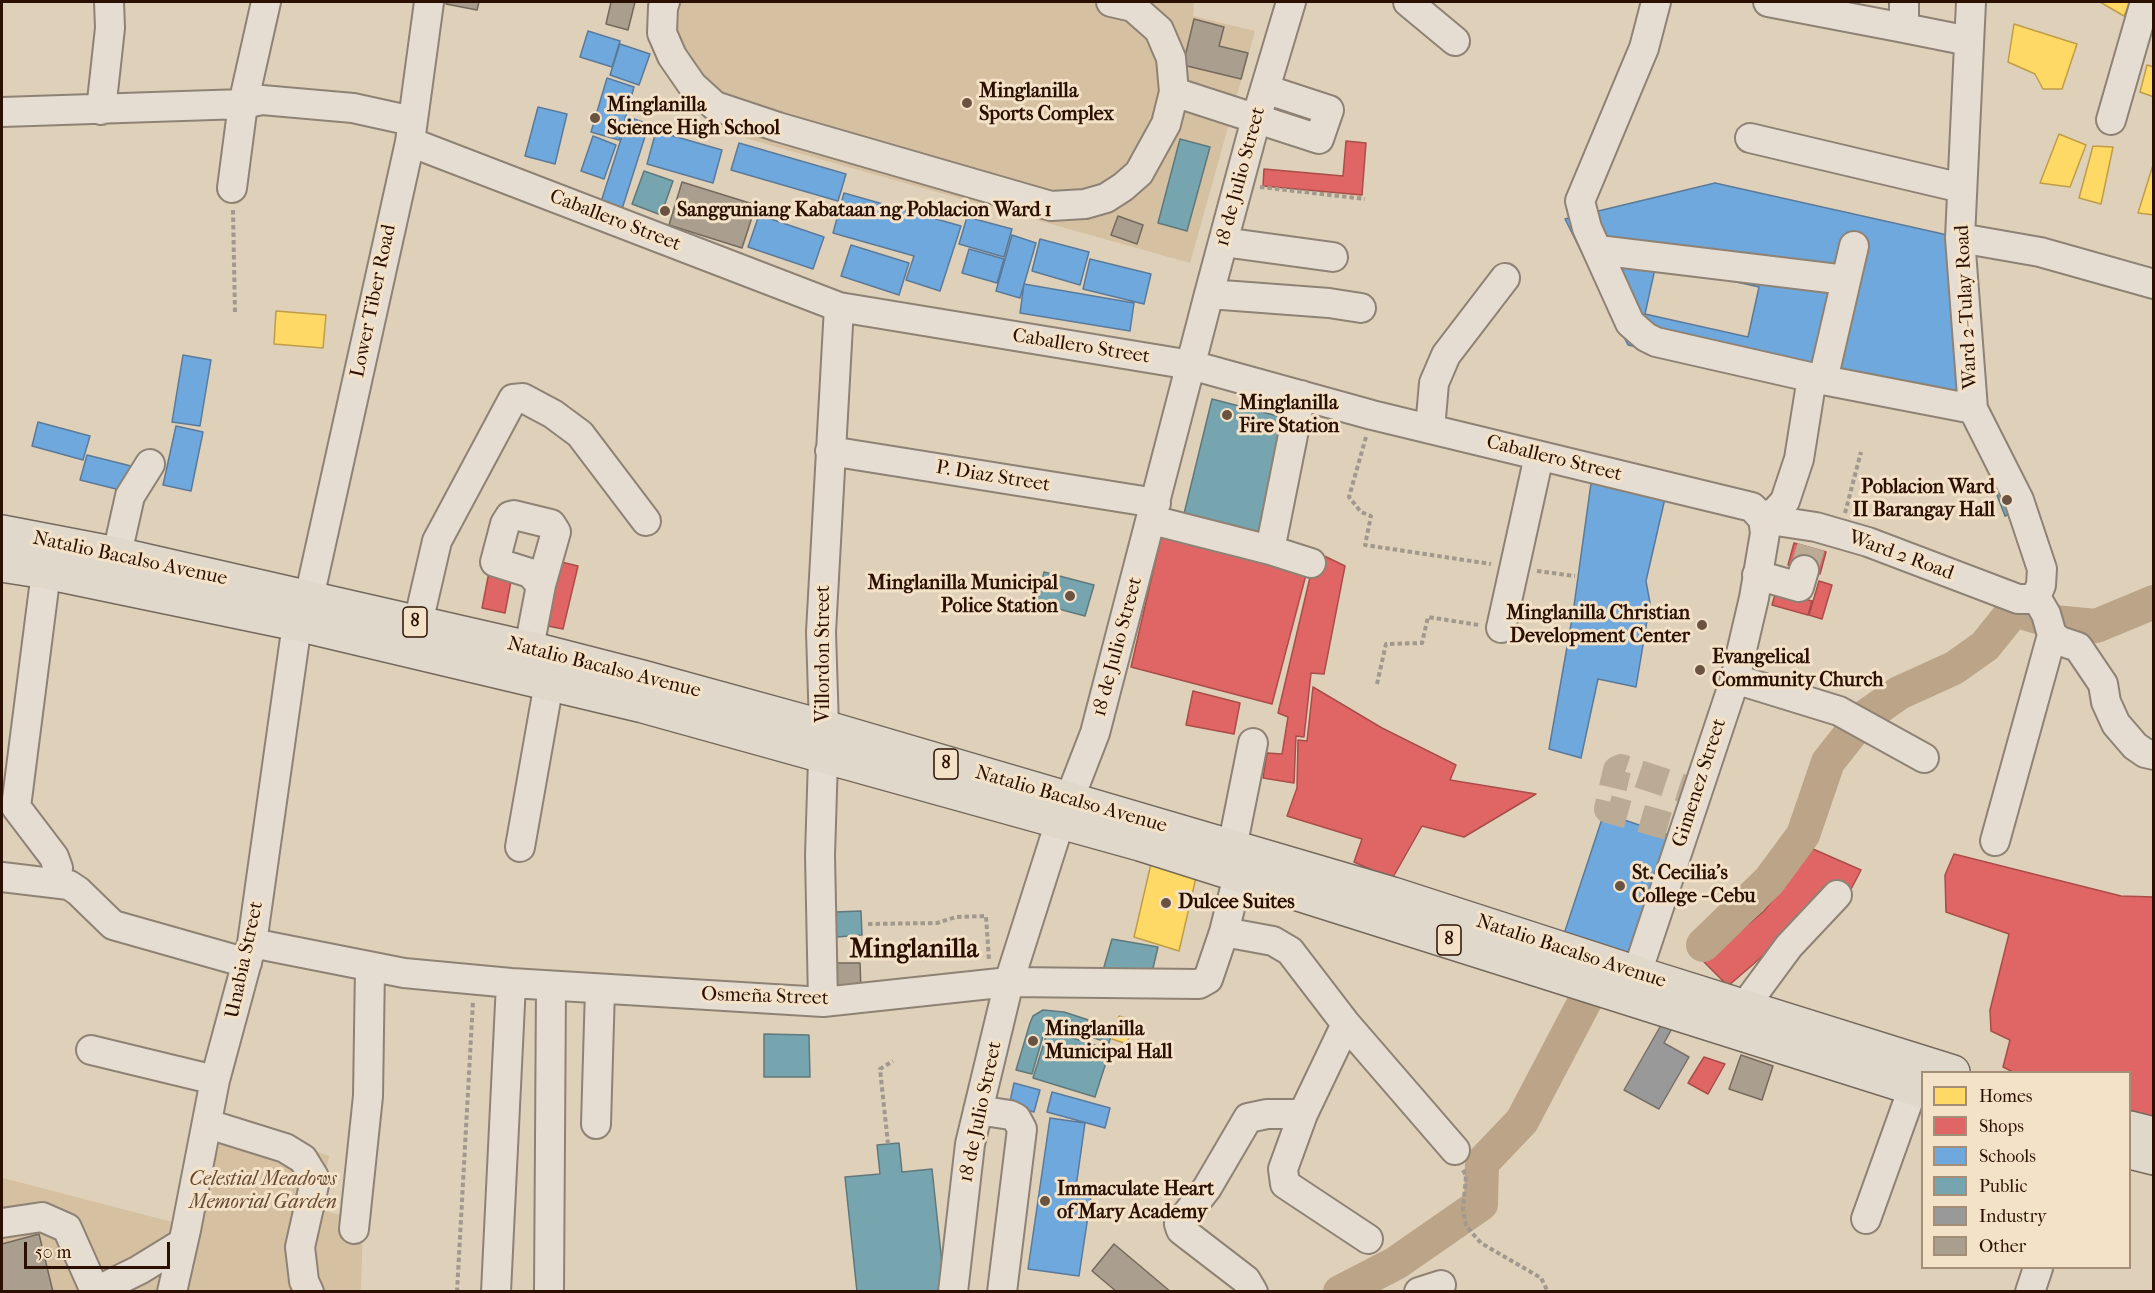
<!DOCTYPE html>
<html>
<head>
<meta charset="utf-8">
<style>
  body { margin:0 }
  #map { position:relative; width:2155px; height:1293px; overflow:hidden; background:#dfd0b9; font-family:"IM FELL French Canon",serif }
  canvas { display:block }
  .frame { position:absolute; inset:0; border:3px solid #2b1001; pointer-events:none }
  .legend { position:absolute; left:1921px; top:1071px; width:210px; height:198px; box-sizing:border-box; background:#f4e2c8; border:2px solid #a48e78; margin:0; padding:8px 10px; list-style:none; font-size:18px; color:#2b1001 }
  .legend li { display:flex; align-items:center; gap:12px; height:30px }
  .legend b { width:30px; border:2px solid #a48e78 }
  .scale { position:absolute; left:24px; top:1242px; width:146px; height:27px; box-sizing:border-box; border:3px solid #2b1001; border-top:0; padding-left:8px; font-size:18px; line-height:21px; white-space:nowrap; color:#2b1001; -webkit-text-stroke:4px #f4e2c8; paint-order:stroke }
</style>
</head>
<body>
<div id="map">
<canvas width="2155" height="1293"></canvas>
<div class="frame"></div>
<ul class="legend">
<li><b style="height:16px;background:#ffd966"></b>Homes</li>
<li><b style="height:16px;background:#e06666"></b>Shops</li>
<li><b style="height:16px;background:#6fa8dc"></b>Schools</li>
<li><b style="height:16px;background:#76a5af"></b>Public</li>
<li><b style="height:16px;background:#999"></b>Industry</li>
<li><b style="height:16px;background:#aa9e8e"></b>Other</li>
</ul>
<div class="scale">50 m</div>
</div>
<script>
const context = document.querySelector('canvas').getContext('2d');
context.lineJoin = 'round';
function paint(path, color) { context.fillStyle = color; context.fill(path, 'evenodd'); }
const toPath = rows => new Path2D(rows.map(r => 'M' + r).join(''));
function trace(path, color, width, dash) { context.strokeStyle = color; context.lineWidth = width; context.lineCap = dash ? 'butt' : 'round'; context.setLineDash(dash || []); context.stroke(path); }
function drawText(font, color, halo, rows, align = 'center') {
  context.font = font + ' "IM FELL French Canon",serif'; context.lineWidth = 6; context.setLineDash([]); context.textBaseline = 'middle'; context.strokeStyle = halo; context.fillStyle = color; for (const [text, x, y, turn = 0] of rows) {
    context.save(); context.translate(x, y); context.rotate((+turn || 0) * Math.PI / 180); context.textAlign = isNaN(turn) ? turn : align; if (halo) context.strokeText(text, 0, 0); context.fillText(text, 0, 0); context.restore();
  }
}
const green = toPath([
  [649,2,1194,2,1193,16,1255,31,1190,263,727,133,670,72,653,40],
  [220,1116,329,1156,318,1209,363,1221,361,1291,183,1292],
  [3,1178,180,1224,163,1291,2,1292]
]);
const homes = toPath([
  [2100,2,2130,2,2124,16,2100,2],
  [2014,24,2077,44,2062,89,2043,89,2035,74,2008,62,2014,24],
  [2147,65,2154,67,2154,97,2140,92,2147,65],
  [2059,134,2086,145,2070,187,2040,183,2059,134],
  [2093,146,2113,147,2101,204,2079,198,2093,146],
  [2153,165,2154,215,2138,213,2153,165],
  [276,311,326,315,323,348,274,344,276,311],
  [1153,855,1198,869,1179,951,1134,937,1153,855],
  [1119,1016,1134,1021,1127,1044,1112,1039,1119,1016]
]);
const shops = toPath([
  [1346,141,1366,143,1362,195,1263,186,1264,169,1343,176,1346,141],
  [1163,528,1308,567,1272,704,1131,667,1163,528],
  [1794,543,1826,552,1820,574,1788,565,1794,543],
  [1316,552,1345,566,1324,674,1311,673,1304,737,1296,736,1294,783,1263,778,1267,753,1282,754,1288,717,1278,713,1316,552],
  [557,561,578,566,563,629,543,625,557,561],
  [489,572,512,576,505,613,482,608,489,572],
  [1819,581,1832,585,1822,619,1809,615,1819,581],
  [1776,591,1812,601,1808,615,1772,605,1776,591],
  [1313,687,1382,728,1456,765,1450,780,1536,794,1464,837,1422,826,1392,879,1354,862,1362,839,1287,816,1297,788,1298,740,1307,741,1313,687],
  [1193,691,1240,703,1234,734,1186,725,1193,691],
  [1813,849,1861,870,1848,895,1816,910,1728,986,1704,962,1764,911,1813,849],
  [1954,854,2121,896,2154,897,2154,1126,2130,1118,2130,1072,2013,1072,2003,1067,2010,1040,1991,1031,1990,1010,2009,934,1946,912,1945,875,1954,854],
  [1704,1057,1725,1064,1708,1094,1688,1083,1704,1057]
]);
const schools = toPath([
  [588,31,620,41,612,67,580,57,588,31],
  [620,44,650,54,639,85,610,75,620,44],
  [607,78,634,87,619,140,591,132,607,78],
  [538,107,567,114,555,164,525,156,538,107],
  [628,117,649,124,622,209,601,202,628,117],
  [656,131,722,150,713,183,647,164,656,131],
  [593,136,616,145,604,179,581,171,593,136],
  [739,143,846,174,838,201,731,170,739,143],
  [1715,183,1952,236,1963,416,1628,345,1565,219,1715,183],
  [844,193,961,226,940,291,906,280,914,256,833,233,844,193],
  [759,215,824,237,813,269,748,247,759,215],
  [967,217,1012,229,1004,257,959,244,967,217],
  [1012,235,1036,243,1020,298,996,291,1012,235],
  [1040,239,1089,252,1080,285,1032,271,1040,239],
  [851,245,909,263,899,295,841,276,851,245],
  [969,249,1004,259,997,283,962,273,969,249],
  [1090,259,1151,274,1144,304,1083,289,1090,259],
  [1656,264,1759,287,1748,337,1645,314,1656,264],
  [1024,284,1134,303,1130,331,1020,313,1024,284],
  [183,355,211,360,200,426,172,422,183,355],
  [38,422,90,436,83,460,32,446,38,422],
  [176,426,203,432,191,491,163,485,176,426],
  [87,455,131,466,124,491,80,480,87,455],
  [1592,476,1666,494,1646,581,1650,603,1636,687,1598,679,1581,758,1549,749,1573,613,1592,476],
  [1604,813,1677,838,1638,956,1564,934,1604,813],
  [1014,1083,1040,1090,1034,1112,1009,1106,1014,1083],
  [1052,1092,1110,1108,1105,1128,1047,1112,1052,1092],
  [1050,1118,1085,1123,1075,1194,1091,1196,1079,1276,1028,1269,1050,1118]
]);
const public = toPath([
  [1180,139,1210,147,1187,231,1158,223,1180,139],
  [644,171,673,181,661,215,632,204,644,171],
  [1212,399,1289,419,1259,541,1182,522,1212,399],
  [2008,485,2018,511,2005,516,1995,490,2008,485],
  [1044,572,1094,585,1085,616,1036,603,1044,572],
  [861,911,862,935,836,937,835,912,861,911],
  [1112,939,1158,947,1150,981,1100,981,1112,939],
  [1043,1010,1064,1012,1113,1028,1109,1043,1062,1027,1051,1026,1044,1033,1032,1074,1016,1070,1030,1023,1033,1016,1043,1010],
  [1048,1030,1110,1050,1095,1097,1033,1078,1048,1030],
  [764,1034,809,1035,810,1077,764,1077,764,1034],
  [899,1143,902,1172,932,1169,945,1292,857,1292,845,1177,880,1174,877,1145,899,1143]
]);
const industry = toPath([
  [1664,1020,1674,1025,1664,1043,1689,1057,1659,1109,1624,1090,1664,1020]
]);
const river = toPath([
  [1703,945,1769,881,1803,835,1828,762,1862,719,1899,693,1954,668,1985,646,2014,610,2054,622,2096,626,2154,602],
  [1340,1292,1396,1263,1481,1204,1482,1163,1522,1121,1585,1001]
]);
const building = toPath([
  [447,2,479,2,477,10,446,4,447,2],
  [611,2,635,2,628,30,606,24,611,2],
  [1194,19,1224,27,1219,46,1248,53,1241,79,1183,65,1194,19],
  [682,182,756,205,742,248,669,225,682,182],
  [1118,216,1143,225,1137,244,1111,235,1118,216],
  [834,963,860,963,861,990,835,991,834,963],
  [1741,1055,1773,1066,1762,1100,1729,1089,1741,1055],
  [39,1234,53,1292,2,1292,2,1244,39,1234],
  [1114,1244,1171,1292,1117,1292,1092,1271,1114,1244]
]);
const minorTunnel = toPath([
  [1804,570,1811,547],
  [1668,826,1608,809,1617,770,1621,768,1682,788]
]);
const path = toPath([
  [1260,187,1365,199],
  [233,210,235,313],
  [1366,437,1349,497,1361,512,1371,516,1365,545,1491,564],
  [1845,513,1861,452],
  [1537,571,1575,576],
  [1377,684,1386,644,1422,643,1428,617,1479,625],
  [868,924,937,923,956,917,986,916,989,961],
  [888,1144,880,1069,893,1061],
  [1463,1170,1466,1176,1463,1209,1466,1226,1481,1243,1541,1278,1548,1292],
  [457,1292,473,1001]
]);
const minor = toPath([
  [665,2,663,7,662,33,672,56,692,85,715,106,778,127,1051,206,1085,204,1106,198,1123,187,1139,173,1166,124,1174,92,1171,58,1159,30,1133,7,1111,2],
  [1408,2,1455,41],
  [1656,2,1644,48,1580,201,1587,228,1630,323,1646,337,1656,342,1823,380],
  [1768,2,1904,28],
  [1904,2,1904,28,1969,41],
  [1971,2,1960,238,1973,409,2019,500,2042,569,2041,585,2036,597],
  [1174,92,1319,139,1329,110,1265,89],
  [101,110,110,28,109,2],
  [2,112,243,104,262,100,353,108,412,121],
  [2111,120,2145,2],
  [1750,138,1962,188],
  [410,142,839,307,1191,365,1372,415,1752,507,1763,519],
  [232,188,243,104,266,2],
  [1960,238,2040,252,2154,284],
  [1223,242,1333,257],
  [1854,246,1823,380,1973,409],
  [1598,250,1846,280],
  [1209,294,1329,303,1361,308],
  [1301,395,1270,550,1311,563],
  [1430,429,1434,383,1446,355,1505,278],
  [830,451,1156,503],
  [1763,519,1816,527,1868,542,2018,599,2027,599,2036,597],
  [1763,519,1776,511,1785,501,1799,459,1810,390],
  [1152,520,1270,550],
  [117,554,130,496,150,464],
  [46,572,16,807,54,857,58,868,54,883],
  [1757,575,1799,587,1804,570],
  [309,598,410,142,429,2],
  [418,623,437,541,513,399,523,398,553,414,580,434,646,521],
  [1501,628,1539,456],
  [2052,635,2060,641,2078,647,2103,684,2106,702,2116,724,2135,746,2145,753,2154,755],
  [529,648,541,585,556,532,551,524,514,515,510,516,505,524,495,562,530,573,541,585],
  [1735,679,1839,711,1924,758],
  [1995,841,2052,635,2046,614,2036,597],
  [520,847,549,683],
  [1232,848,1253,743],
  [2,877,69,885,78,891,113,925,247,963],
  [1224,932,1273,941,1290,951,1346,1024,1455,1150],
  [252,943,404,973,511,983,823,1002,1009,982,1199,984,1208,979,1224,932,1238,876],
  [1637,973,1735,679,1754,598,1765,533,1763,519],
  [823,1002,820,855,824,727,821,632,839,307],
  [1744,1007,1789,946,1837,895],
  [1346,1024,1303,1114,1283,1169,1285,1184,1368,1239],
  [91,1050,215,1080],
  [978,1110,1010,1115,1016,1118,1022,1129,1002,1292],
  [208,1124,285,1148,303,1159,309,1169,314,1177,314,1185,300,1247,304,1281,309,1292],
  [596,1124,600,989],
  [1866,1219,1913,1088],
  [2,1223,42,1217,67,1228,95,1291],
  [354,1229,368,1096,370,967],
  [94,1292,139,1270,183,1243],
  [172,1292,186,1230,215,1080,252,943,297,624],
  [496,1292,511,983],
  [549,1292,551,986],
  [953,1292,970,1144,1009,982,1057,831,1095,733,1209,294,1256,119,1291,2],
  [1253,1292,1246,1280,1181,1230,1179,1224,1207,1188,1248,1118,1267,1114,1303,1114],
  [1419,1292,1441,1285],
  [2030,1292,2038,1268]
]);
const highway = toPath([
  [2,532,117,554,529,648,642,677,824,727,1393,894,1637,973,1953,1072],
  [2,565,46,572,297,624,643,706,1140,844,1922,1091],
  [2130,1128,2154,1134],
  [2130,1152,2154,1158]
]);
const markers = [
  [967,103,6,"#6a5341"],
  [595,118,6,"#6a5341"],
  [665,211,6,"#6a5341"],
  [1227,415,6,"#6a5341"],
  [2007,500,6,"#6a5341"],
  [1070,596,6,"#6a5341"],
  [1702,625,6,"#6a5341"],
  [1700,670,6,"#6a5341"],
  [1620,886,6,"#6a5341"],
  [1166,903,6,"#6a5341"],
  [1033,1041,6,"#6a5341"],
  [1045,1201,6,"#6a5341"]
];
const shields = [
  [415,622,24],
  [946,764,24],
  [1449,940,24]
];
const shieldNames = [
  ["8",415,622],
  ["8",946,764],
  ["8",1449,940]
];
const poiNames = [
  ["Minglanilla",979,92],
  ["Sports Complex",979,115],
  ["Minglanilla",607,106],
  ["Science High School",607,129],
  ["Sangguniang Kabataan ng Poblacion Ward 1",677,211],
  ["Minglanilla",1239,404],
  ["Fire Station",1239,427],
  ["Poblacion Ward",1995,488,"right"],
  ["II Barangay Hall",1995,511,"right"],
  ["Minglanilla Municipal",1058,584,"right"],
  ["Police Station",1058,607,"right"],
  ["Minglanilla Christian",1690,614,"right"],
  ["Development Center",1690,637,"right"],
  ["Evangelical",1712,658],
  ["Community Church",1712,681],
  ["St. Cecilia's",1632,874],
  ["College - Cebu",1632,897],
  ["Dulcee Suites",1178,903],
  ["Minglanilla",1045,1030],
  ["Municipal Hall",1045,1053],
  ["Immaculate Heart",1057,1190],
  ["of Mary Academy",1057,1213]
];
const streetNames = [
  ["18 de Julio Street",1241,177,-75],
  ["Caballero Street",615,221,21],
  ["Lower Tiber Road",374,301,-78],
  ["Ward 2-Tulay Road",1967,307,-93],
  ["Caballero Street",1081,347,9],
  ["Caballero Street",1554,459,14],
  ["P. Diaz Street",993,477,9],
  ["Ward 2 Road",1901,556,20],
  ["Natalio Bacalso Avenue",130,559,12],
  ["18 de Julio Street",1118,647,-75],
  ["Villordon Street",824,654,-90],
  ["Natalio Bacalso Avenue",604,668,14],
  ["Gimenez Street",1700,783,-72],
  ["Natalio Bacalso Avenue",1071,800,16],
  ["Natalio Bacalso Avenue",1571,952,18],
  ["Unabia Street",245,960,-78],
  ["Osmeña Street",765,997,2],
  ["18 de Julio Street",981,1112,-78]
];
const parkNames = [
  ["Celestial Meadows",263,1180],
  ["Memorial Garden",263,1203]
];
const districtNames = [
  ["Minglanilla",914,951]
];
paint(green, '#d5c0a1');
paint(homes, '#ffd966');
trace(homes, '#bf9d48', 1.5);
paint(shops, '#e06666');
trace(shops, '#aa4c48', 1.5);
paint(schools, '#6fa8dc');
trace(schools, '#5b7a9a', 1.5);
paint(public, '#76a5af');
trace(public, '#60787b', 1.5);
paint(industry, '#999');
trace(industry, '#78706b', 1.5);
trace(river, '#bba487', 34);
paint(building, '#aa9e8e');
trace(building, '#74695c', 1.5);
trace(minorTunnel, '#bbaa94', 28, [28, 14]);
trace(minor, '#8e8274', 32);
trace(highway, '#74695c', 36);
trace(path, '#a1988e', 4, [4.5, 3]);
trace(minor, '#e5ddd2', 28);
trace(highway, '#e0d8cb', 33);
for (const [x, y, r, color] of markers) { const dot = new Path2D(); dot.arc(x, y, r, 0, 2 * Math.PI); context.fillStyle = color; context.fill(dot); trace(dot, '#f4e2c8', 2); }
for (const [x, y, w] of shields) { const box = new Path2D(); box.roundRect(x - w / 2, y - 15, w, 30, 4.5); context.fillStyle = '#f4e2c8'; context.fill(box); trace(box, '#2b1001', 1.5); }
drawText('bold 18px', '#2b1001', null, shieldNames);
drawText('bold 20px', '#2b1001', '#f4e2c8', poiNames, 'left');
drawText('20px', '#2b1001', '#f4e2c8', streetNames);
drawText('italic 20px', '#644932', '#f4e2c8', parkNames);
drawText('bold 26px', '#2b1001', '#f4e2c8', districtNames);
</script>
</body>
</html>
